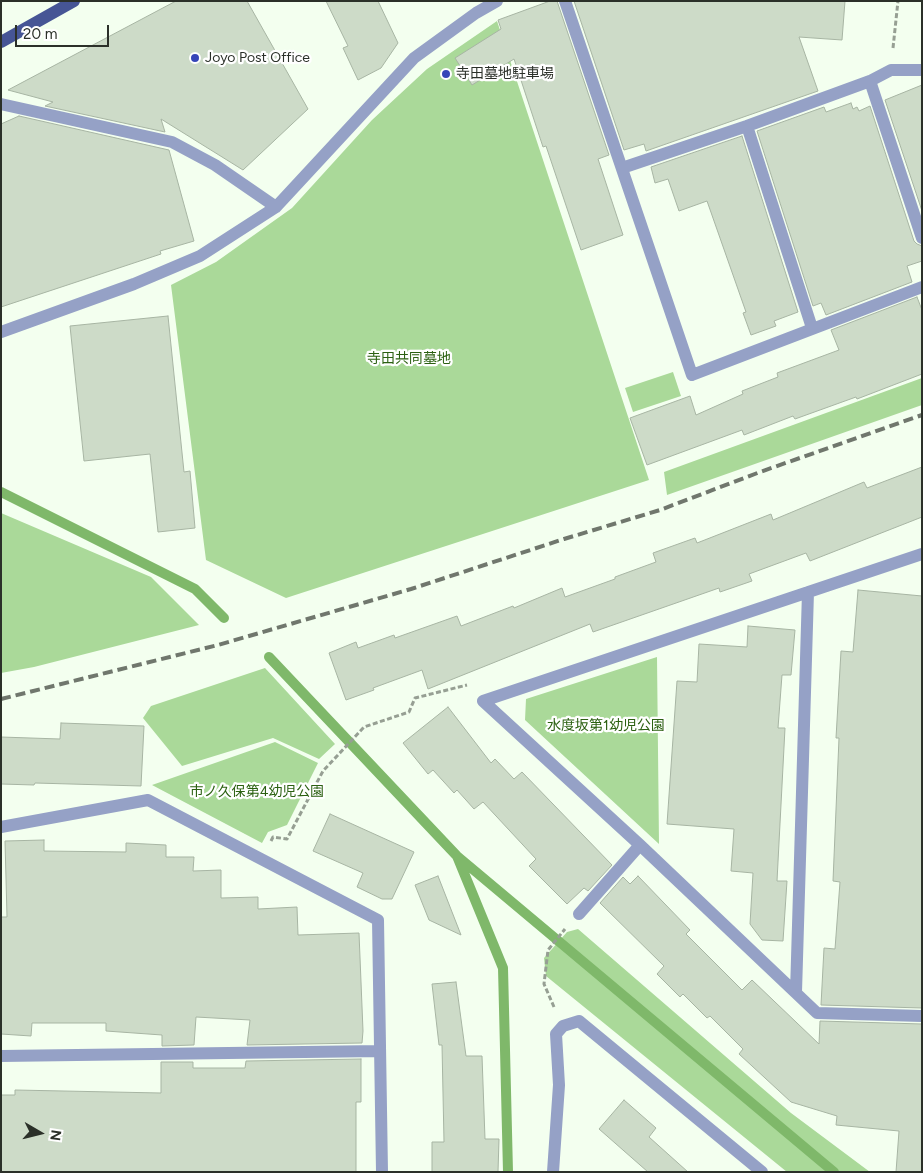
<!DOCTYPE html>
<html>
<head>
<meta charset="utf-8">
<style>
  body { margin:0 }
  #map { position:relative; width:923px; height:1173px; overflow:hidden; background:#f3ffef; font-family:Figtree,sans-serif }
  canvas { display:block }
  .frame { position:absolute; inset:0; border:2px solid #2b3029; pointer-events:none }
  .north { position:absolute; left:15px; top:1108px; width:50px; height:50px; -webkit-text-stroke:4px #fff; paint-order:stroke; rotate:98deg; font-size:14px; font-weight:700; line-height:20px; text-align:center; color:#2b3029 }
  .north::after { content:''; display:block; margin:auto; width:18px; height:22px; background:#2b3029; clip-path:polygon(50% 0,100% 100%,50% 72%,0 100%) }
  .scale { position:absolute; left:15px; top:25px; width:94px; height:22px; box-sizing:border-box; border:2px solid #2b3029; border-top:0; padding-left:6px; font-size:15px; line-height:18px; white-space:nowrap; color:#2b3029; -webkit-text-stroke:4px #fff; paint-order:stroke }
</style>
</head>
<body>
<div id="map">
<canvas width="923" height="1173"></canvas>
<div class="frame"></div>
<div class="north">N</div>
<div class="scale">20 m</div>
</div>
<script>
const context = document.querySelector('canvas').getContext('2d');
context.lineJoin = 'round';
function paint(path, color) { context.fillStyle = color; context.fill(path, 'evenodd'); }
const toPath = rows => new Path2D(rows.map(r => 'M' + r).join(''));
function trace(path, color, width, dash) { context.strokeStyle = color; context.lineWidth = width; context.lineCap = dash ? 'butt' : 'round'; context.setLineDash(dash || []); context.stroke(path); }
function drawText(font, color, halo, rows, align = 'center') {
  context.font = font + ' Figtree,"Noto Sans JP",sans-serif'; context.lineWidth = 4.5; context.setLineDash([]); context.textBaseline = 'middle'; context.strokeStyle = halo; context.fillStyle = color; for (const [text, x, y, turn = 0] of rows) {
    context.save(); context.translate(x, y); context.rotate((+turn || 0) * Math.PI / 180); context.textAlign = isNaN(turn) ? turn : align; if (halo) context.strokeText(text, 0, 0); context.fillText(text, 0, 0); context.restore();
  }
}
const green = toPath([
  [497,21,649,480,286,598,206,560,171,285,216,262,292,208,372,120,427,69],
  [673,372,681,396,633,412,625,388],
  [922,378,922,405,667,495,664,472],
  [1,513,151,577,199,625,34,667,1,673],
  [657,657,659,844,525,720,526,699],
  [265,668,335,744,319,759,273,738,182,766,143,718,151,706],
  [275,742,318,763,287,825,268,832,262,843,152,785],
  [578,929,791,1113,870,1172,787,1172,546,976,544,958,567,932]
]);
const stream = toPath([
  [1,492,195,589,224,618],
  [269,657,457,856,834,1172],
  [457,856,503,968,508,1172]
]);
const building = toPath([
  [176,1,247,1,308,109,243,170,161,119,165,132,45,106,53,102,8,90,176,1],
  [326,1,378,1,398,43,381,68,358,80,343,48,348,46,326,1],
  [550,1,557,1,609,155,598,159,623,235,581,250,546,146,543,147,514,59,472,85,455,58,501,29,498,20,550,1],
  [574,1,845,1,842,40,799,37,818,91,646,151,644,144,624,150,574,1],
  [922,85,922,211,885,100,922,85],
  [851,103,853,109,857,107,859,111,870,106,914,241,917,244,922,246,922,261,907,266,912,282,826,315,821,303,813,306,757,131,824,107,826,112,851,103],
  [19,116,169,150,194,241,160,251,161,254,1,307,1,124,19,116],
  [742,136,798,312,774,321,776,326,751,335,743,313,746,312,707,201,679,211,668,179,655,183,651,167,742,136],
  [917,297,922,310,922,374,857,399,856,397,795,419,793,416,744,435,742,430,647,465,630,418,690,396,696,415,743,394,742,391,778,377,777,373,839,350,831,330,917,297],
  [168,316,184,472,190,471,195,528,158,532,150,454,84,461,70,326,168,316],
  [922,467,922,517,810,561,806,553,749,574,752,581,720,592,719,588,593,632,590,624,428,689,422,670,373,688,374,690,346,700,329,653,356,642,358,648,394,635,395,638,457,616,461,626,513,606,514,608,562,588,565,597,615,579,615,577,656,562,653,553,695,538,697,543,771,514,773,520,864,482,867,488,922,467],
  [858,590,922,596,922,1008,821,1005,824,948,835,949,840,882,833,881,839,738,836,738,841,651,853,652,858,590],
  [748,626,795,630,791,675,782,675,778,728,785,728,777,881,787,881,783,941,762,940,750,924,753,873,731,871,734,829,667,824,677,681,697,682,699,644,747,647,748,626],
  [448,707,491,763,495,759,514,779,522,772,612,865,588,891,584,888,567,904,529,866,536,859,483,802,474,809,457,790,454,793,433,770,428,774,403,743,448,707],
  [61,723,144,726,141,786,35,783,34,785,1,784,1,737,60,739,61,723],
  [330,814,414,852,392,899,382,899,357,887,363,873,313,851,330,814],
  [44,840,44,851,126,852,126,843,166,845,166,857,194,857,193,871,221,870,221,898,258,897,258,909,297,907,298,935,359,933,363,1031,362,1043,247,1045,250,1020,196,1017,194,1045,162,1046,162,1035,106,1031,106,1023,32,1023,31,1036,1,1034,1,917,7,917,5,841,44,840],
  [438,876,461,935,429,920,415,885,438,876],
  [638,876,690,930,686,934,742,990,752,980,819,1044,820,1021,922,1024,922,1172,896,1172,899,1131,836,1125,837,1116,791,1102,739,1054,743,1049,710,1016,707,1018,683,994,680,997,657,974,664,966,600,903,623,877,630,884,638,876],
  [456,982,466,1056,482,1056,485,1139,499,1139,498,1172,432,1172,432,1142,444,1142,442,1045,439,1045,432,984,456,982],
  [361,1059,361,1102,356,1102,356,1172,1,1172,1,1095,15,1095,15,1090,161,1093,161,1062,193,1062,193,1068,245,1068,246,1061,361,1059],
  [624,1100,656,1128,649,1137,688,1172,648,1172,599,1129,624,1100]
]);
const path = toPath([
  [893,48,898,1],
  [271,841,273,837,287,839,323,771,364,727,409,712,415,698,467,685],
  [554,1007,544,984,548,950,565,929]
]);
const minor = toPath([
  [565,1,692,375,922,287],
  [870,81,922,238],
  [1,104,172,142,215,165,276,207],
  [747,126,812,328],
  [622,168,747,126,870,81,891,70,922,70],
  [1,332,134,284,200,256,276,207,414,58,476,13,497,1],
  [922,554,483,701,640,845,817,1013,922,1016],
  [1,827,148,800,378,920,382,1172],
  [579,914,640,845],
  [796,992,808,592],
  [1,1056,380,1051],
  [553,1172,559,1085,556,1034,563,1026,579,1021,762,1172]
]);
const major = toPath([
  [1,42,74,1]
]);
const rail = toPath([
  [1,699,218,645,411,589,564,539,660,510,760,472,922,415]
]);
const markers = [
  [195,58,5,"#3645b8"],
  [446,74,5,"#3645b8"]
];
const poiNames = [
  ["Joyo Post Office",205,58],
  ["寺田墓地駐車場",456,74]
];
const parkNames = [
  ["寺田共同墓地",409,359],
  ["水度坂第1幼児公園",606,726],
  ["市ノ久保第4幼児公園",257,792]
];
paint(green, '#aad999');
trace(stream, '#7fb86a', 10);
paint(building, '#cddbc8');
trace(building, '#a7b5a3', 1);
trace(path, '#969f93', 3, [5, 2.5]);
trace(minor, '#95a1c6', 12);
trace(major, '#465595', 12);
trace(rail, '#70776d', 4, [10, 5]);
for (const [x, y, r, color] of markers) { const dot = new Path2D(); dot.arc(x, y, r, 0, 2 * Math.PI); context.fillStyle = color; context.fill(dot); trace(dot, '#fff', 2); }
drawText('14px', '#2b3029', '#fff', poiNames, 'left');
drawText('14px', '#2b6011', '#fff', parkNames);
</script>
</body>
</html>
